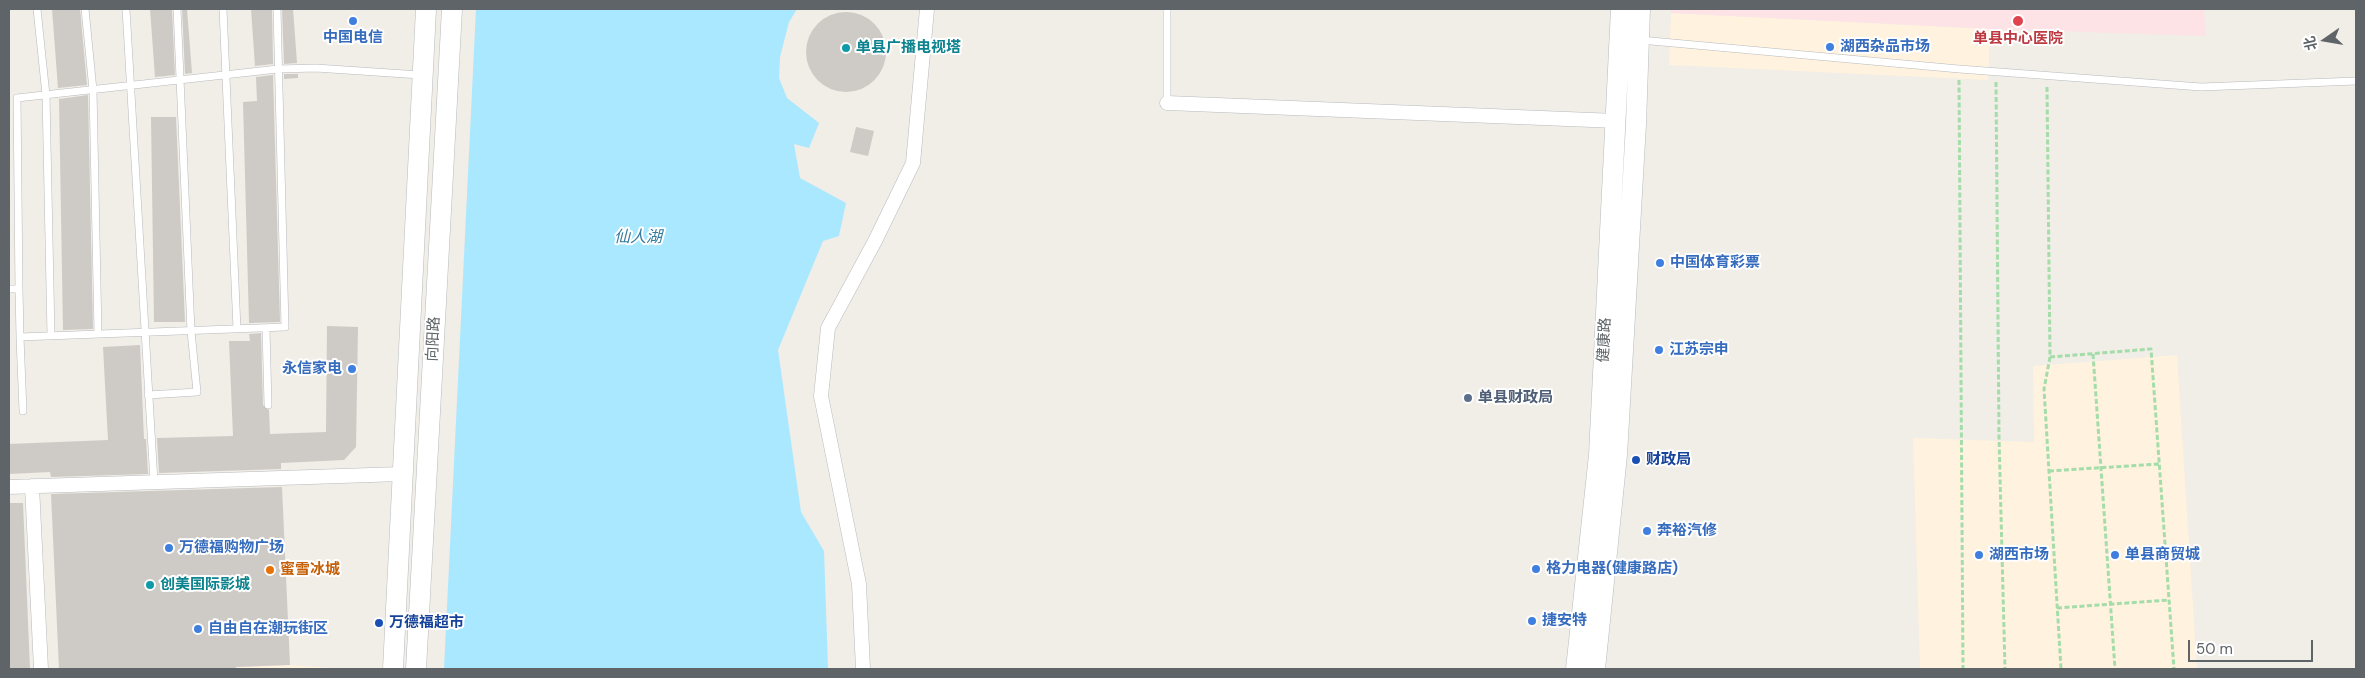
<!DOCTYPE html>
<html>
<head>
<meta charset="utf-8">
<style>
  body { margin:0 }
  #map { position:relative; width:2365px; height:678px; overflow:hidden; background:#f1ede7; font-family:"DM Sans","Noto Sans SC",sans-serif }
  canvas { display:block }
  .frame { position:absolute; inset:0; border:10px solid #5e6468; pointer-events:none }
  .north { position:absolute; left:2300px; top:15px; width:50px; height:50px; -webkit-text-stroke:4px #fff; paint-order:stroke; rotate:257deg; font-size:14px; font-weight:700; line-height:20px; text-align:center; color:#5e6468 }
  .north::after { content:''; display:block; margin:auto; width:18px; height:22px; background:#5e6468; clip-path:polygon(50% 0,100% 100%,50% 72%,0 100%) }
  .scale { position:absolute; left:2188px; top:640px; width:125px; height:22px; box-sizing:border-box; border:2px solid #5e6468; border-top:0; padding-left:6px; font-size:15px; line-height:18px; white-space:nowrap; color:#5e6468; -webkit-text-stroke:4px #fff; paint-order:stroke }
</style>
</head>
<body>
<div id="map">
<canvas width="2365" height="678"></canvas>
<div class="frame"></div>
<div class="north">北</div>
<div class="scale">50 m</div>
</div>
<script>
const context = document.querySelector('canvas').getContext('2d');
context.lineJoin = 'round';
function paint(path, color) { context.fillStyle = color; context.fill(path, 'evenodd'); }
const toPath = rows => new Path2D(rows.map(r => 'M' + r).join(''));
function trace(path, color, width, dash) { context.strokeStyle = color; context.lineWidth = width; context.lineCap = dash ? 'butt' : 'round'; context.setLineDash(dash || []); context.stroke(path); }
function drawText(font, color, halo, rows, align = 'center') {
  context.font = font + ' "DM Sans","Noto Sans SC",sans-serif'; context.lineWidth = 4; context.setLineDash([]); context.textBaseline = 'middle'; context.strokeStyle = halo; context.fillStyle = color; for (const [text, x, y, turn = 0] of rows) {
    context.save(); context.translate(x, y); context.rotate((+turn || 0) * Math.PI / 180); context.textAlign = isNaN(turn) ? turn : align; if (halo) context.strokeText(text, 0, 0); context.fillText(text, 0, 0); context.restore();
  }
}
const commercial = toPath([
  [1671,13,1990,29,1988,80,1669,65],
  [2177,355,2197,669,1920,669,1913,438,2034,442,2033,366],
  [290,665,346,669,187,669]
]);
const medical = toPath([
  [1671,9,2204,9,2206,36,1990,29,1671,13]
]);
const water = toPath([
  [476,9,797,9,789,22,780,57,779,78,787,98,819,123,809,148,794,144,800,178,846,203,839,236,823,241,778,350,801,512,824,551,828,669,444,669]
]);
const building = toPath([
  [52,9,80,9,87,85,58,88],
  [150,9,172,9,175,75,155,77],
  [182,9,187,9,192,73,185,74],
  [251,9,272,9,273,64,255,66],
  [282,9,293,9,297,63,284,64],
  '806 52a40 40 0 1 1 80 0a40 40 0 1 1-80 0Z',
  [284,74,298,74,298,78,284,79],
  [273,75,280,322,249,323,243,102,257,101,256,77],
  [88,95,93,329,63,330,59,99],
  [151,117,176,117,185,322,154,322],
  [856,127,874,131,868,156,850,152],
  [327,326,358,327,356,447,344,460,281,463,281,469,159,473,157,438,233,436,229,341,250,341,249,334,261,333,263,405,269,410,270,434,326,432],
  [140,345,144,439,146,439,148,474,51,477,50,472,9,474,9,444,108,440,103,347],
  [282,487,290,665,236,667,236,669,59,669,51,494],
  [9,503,23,503,30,669,9,669]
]);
const path = toPath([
  [1959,80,1963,669],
  [1996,82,1999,437,2005,669],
  [2047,87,2050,357,2044,389,2061,669],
  [2093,354,2115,669],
  [2050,357,2151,349,2174,669],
  [2049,471,2159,464],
  [2057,608,2169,600]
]);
const lane = toPath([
  [37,9,46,95,51,336],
  [85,9,93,90,98,334],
  [126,9,154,482],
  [223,9,237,329],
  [1640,40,1959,69,2201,87,2356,81],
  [1167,103,1167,9],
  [9,289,19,289,17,98,278,69,316,68,420,75],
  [19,289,20,337,285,327,277,9],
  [266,328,268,405],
  [20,337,23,411],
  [148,395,197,392,191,331,177,9]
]);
const street = toPath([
  [1167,103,1617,121],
  [32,486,41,669],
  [9,487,401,474],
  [863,669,859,584,821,396,828,328,875,241,913,163,927,9]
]);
const secondary = toPath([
  [393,669,426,9],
  [416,669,452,9],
  [1576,669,1599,455,1621,9],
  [1595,669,1617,455,1636,124,1640,9]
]);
const markers = [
  [353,21,5,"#3f7fe0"],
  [2018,21,6,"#e0444e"],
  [1830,47,5,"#3f7fe0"],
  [846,48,5,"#0f9aa8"],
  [1660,263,5,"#3f7fe0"],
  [1659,350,5,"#3f7fe0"],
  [352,369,5,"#3f7fe0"],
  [1468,398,5,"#5c6f8a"],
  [1636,460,5,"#1a4fb4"],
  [1647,531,5,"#3f7fe0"],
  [169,548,5,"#3f7fe0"],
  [1979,555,5,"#3f7fe0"],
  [2115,555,5,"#3f7fe0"],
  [1536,569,5,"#3f7fe0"],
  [270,570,5,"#e8710a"],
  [150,585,5,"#0f9aa8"],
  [1532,621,5,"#3f7fe0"],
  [379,623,5,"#1a4fb4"],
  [198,629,5,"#3f7fe0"]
];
const shopNames = [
  ["中国电信",353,38,"center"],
  ["湖西杂品市场",1840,47],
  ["中国体育彩票",1670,263],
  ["江苏宗申",1669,350],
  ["永信家电",342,369,"right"],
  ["奔裕汽修",1657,531],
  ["万德福购物广场",179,548],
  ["湖西市场",1989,555],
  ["单县商贸城",2125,555],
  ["格力电器(健康路店)",1546,569],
  ["捷安特",1542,621],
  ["自由自在潮玩街区",208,629]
];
const healthNames = [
  ["单县中心医院",2018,39]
];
const cultureNames = [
  ["单县广播电视塔",856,48],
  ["创美国际影城",160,585]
];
const streetNames = [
  ["向阳路",434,339,-87],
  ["健康路",1605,340,-87]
];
const serviceNames = [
  ["单县财政局",1478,398]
];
const transitNames = [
  ["财政局",1646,460],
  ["万德福超市",389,623]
];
const foodNames = [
  ["蜜雪冰城",280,570]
];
const waterNames = [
  ["仙人湖",638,238]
];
paint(commercial, '#fff2de');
paint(medical, '#fde3e6');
paint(water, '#a9e8ff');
paint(building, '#cecac5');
trace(lane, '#b7babe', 8);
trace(street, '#b7babe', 15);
trace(secondary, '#b5bbbf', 21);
trace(path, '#a4dda9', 3, [5, 2.5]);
trace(lane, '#fff', 7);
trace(street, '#fff', 14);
trace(secondary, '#fff', 20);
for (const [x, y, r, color] of markers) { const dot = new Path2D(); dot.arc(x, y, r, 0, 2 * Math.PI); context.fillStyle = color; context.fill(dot); trace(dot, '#fff', 2); }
drawText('bold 15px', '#366cbe', '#fff', shopNames, 'left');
drawText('bold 15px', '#be3a42', '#fff', healthNames);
drawText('bold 15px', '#0d838f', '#fff', cultureNames, 'left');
drawText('15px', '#5e6468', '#fff', streetNames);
drawText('bold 15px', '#4e5e75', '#fff', serviceNames, 'left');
drawText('bold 15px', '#164399', '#fff', transitNames, 'left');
drawText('bold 15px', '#c56008', '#fff', foodNames, 'left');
drawText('italic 16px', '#357a9e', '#fff', waterNames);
</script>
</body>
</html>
